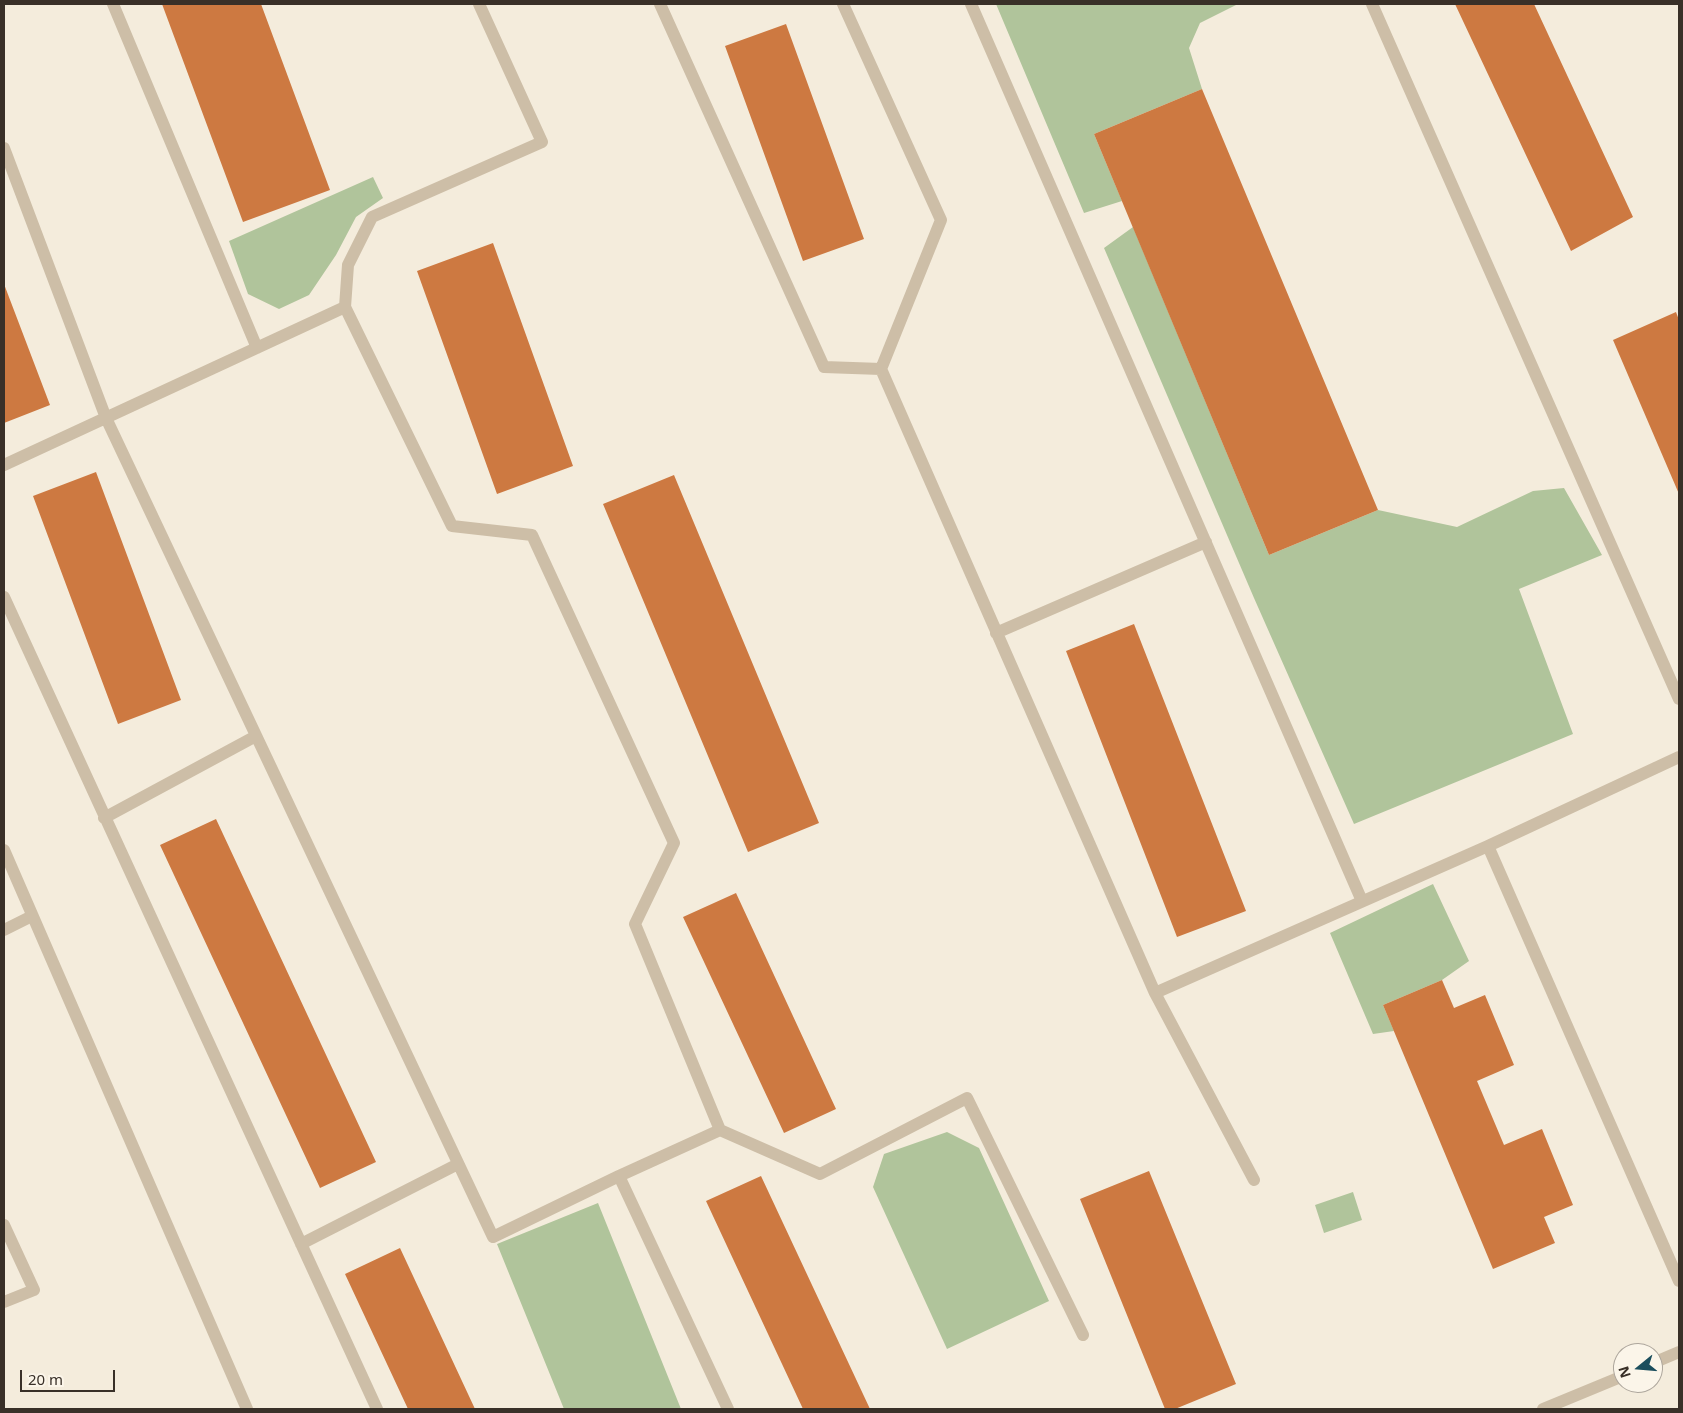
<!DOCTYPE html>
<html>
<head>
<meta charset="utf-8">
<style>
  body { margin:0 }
  #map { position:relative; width:1683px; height:1413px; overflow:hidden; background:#f4ecdc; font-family:"Noto Sans",sans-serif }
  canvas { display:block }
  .frame { position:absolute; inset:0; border:5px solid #393028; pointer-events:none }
  .north { position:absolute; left:1613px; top:1343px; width:50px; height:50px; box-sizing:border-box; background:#fbf5e9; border:1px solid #ada69c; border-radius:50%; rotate:253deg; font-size:14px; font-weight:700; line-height:20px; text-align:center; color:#393028 }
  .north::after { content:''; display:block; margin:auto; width:18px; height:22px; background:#1b4e5d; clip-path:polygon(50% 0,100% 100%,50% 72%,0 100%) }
  .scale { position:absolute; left:20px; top:1370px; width:95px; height:22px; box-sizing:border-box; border:2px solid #393028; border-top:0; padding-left:6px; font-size:15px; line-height:18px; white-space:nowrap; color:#393028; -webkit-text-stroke:4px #fbf5e9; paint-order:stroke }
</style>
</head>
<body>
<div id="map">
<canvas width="1683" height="1413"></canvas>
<div class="frame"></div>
<div class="north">N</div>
<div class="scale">20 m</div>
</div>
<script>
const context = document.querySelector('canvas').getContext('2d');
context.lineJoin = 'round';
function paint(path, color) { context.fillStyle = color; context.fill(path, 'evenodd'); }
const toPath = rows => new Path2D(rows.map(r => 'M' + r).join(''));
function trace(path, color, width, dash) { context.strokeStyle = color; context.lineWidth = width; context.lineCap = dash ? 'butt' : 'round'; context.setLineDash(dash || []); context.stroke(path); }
const green = toPath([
  [996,4,1238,4,1200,23,1189,48,1202,89,1094,134,1122,201,1084,213],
  [373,177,383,198,356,217,336,255,309,295,279,309,248,294,229,241],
  [1133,227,1269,555,1378,510,1457,527,1533,491,1564,488,1602,555,1519,589,1573,734,1354,824,1254,598,1104,248],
  [1433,884,1469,961,1442,980,1383,1005,1394,1031,1373,1034,1330,933],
  [947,1132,979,1148,1049,1301,947,1349,873,1187,884,1154],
  [1353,1192,1362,1220,1324,1233,1315,1205],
  [598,1203,681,1409,564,1409,497,1244]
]);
const building = toPath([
  [162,4,261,4,330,190,243,222],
  [1455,4,1534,4,1633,217,1571,251],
  [786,24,864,239,803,261,725,46],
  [1202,89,1378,510,1269,555,1094,134],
  [493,243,573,466,497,494,417,271],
  [4,284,50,405,4,423],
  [1676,312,1679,320,1679,494,1613,340],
  [96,472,181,700,118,724,33,496],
  [674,475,819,823,748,852,603,504],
  [1134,624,1246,911,1177,937,1066,651],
  [216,819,376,1162,320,1188,160,845],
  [736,893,836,1109,784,1133,683,917],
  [1442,980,1454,1008,1485,995,1514,1065,1477,1081,1504,1145,1542,1129,1573,1205,1544,1217,1555,1243,1493,1269,1383,1005],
  [1149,1171,1236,1384,1175,1409,1165,1409,1080,1199],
  [761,1176,870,1409,803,1409,706,1201],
  [400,1248,475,1409,408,1409,345,1274]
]);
const minor = toPath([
  [113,4,257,348],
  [479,4,542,142,372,217,348,265,345,307,452,526,532,535,674,843,635,924,720,1130],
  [660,4,824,367,881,369],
  [843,4,941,220,881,369,1155,993,1488,846,1679,1281],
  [971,4,1362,901],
  [1372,4,1679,699],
  [4,148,106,418,493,1237,619,1176,720,1130,820,1174,967,1098,1083,1335],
  [4,465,345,307],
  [4,597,377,1409],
  [996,633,1206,542],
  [104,818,256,736],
  [1488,846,1679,757],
  [4,930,32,916],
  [1155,993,1254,1180],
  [619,1176,728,1409],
  [4,1225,34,1290,4,1302],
  [301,1244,458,1164]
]);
const tertiary = toPath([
  [4,850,247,1409],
  [1653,1363,1679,1352],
  [1543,1409,1623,1376]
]);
paint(green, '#b0c49b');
paint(building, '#cd7941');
trace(minor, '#cdbea7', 12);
trace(tertiary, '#cdbea7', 12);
</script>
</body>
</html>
